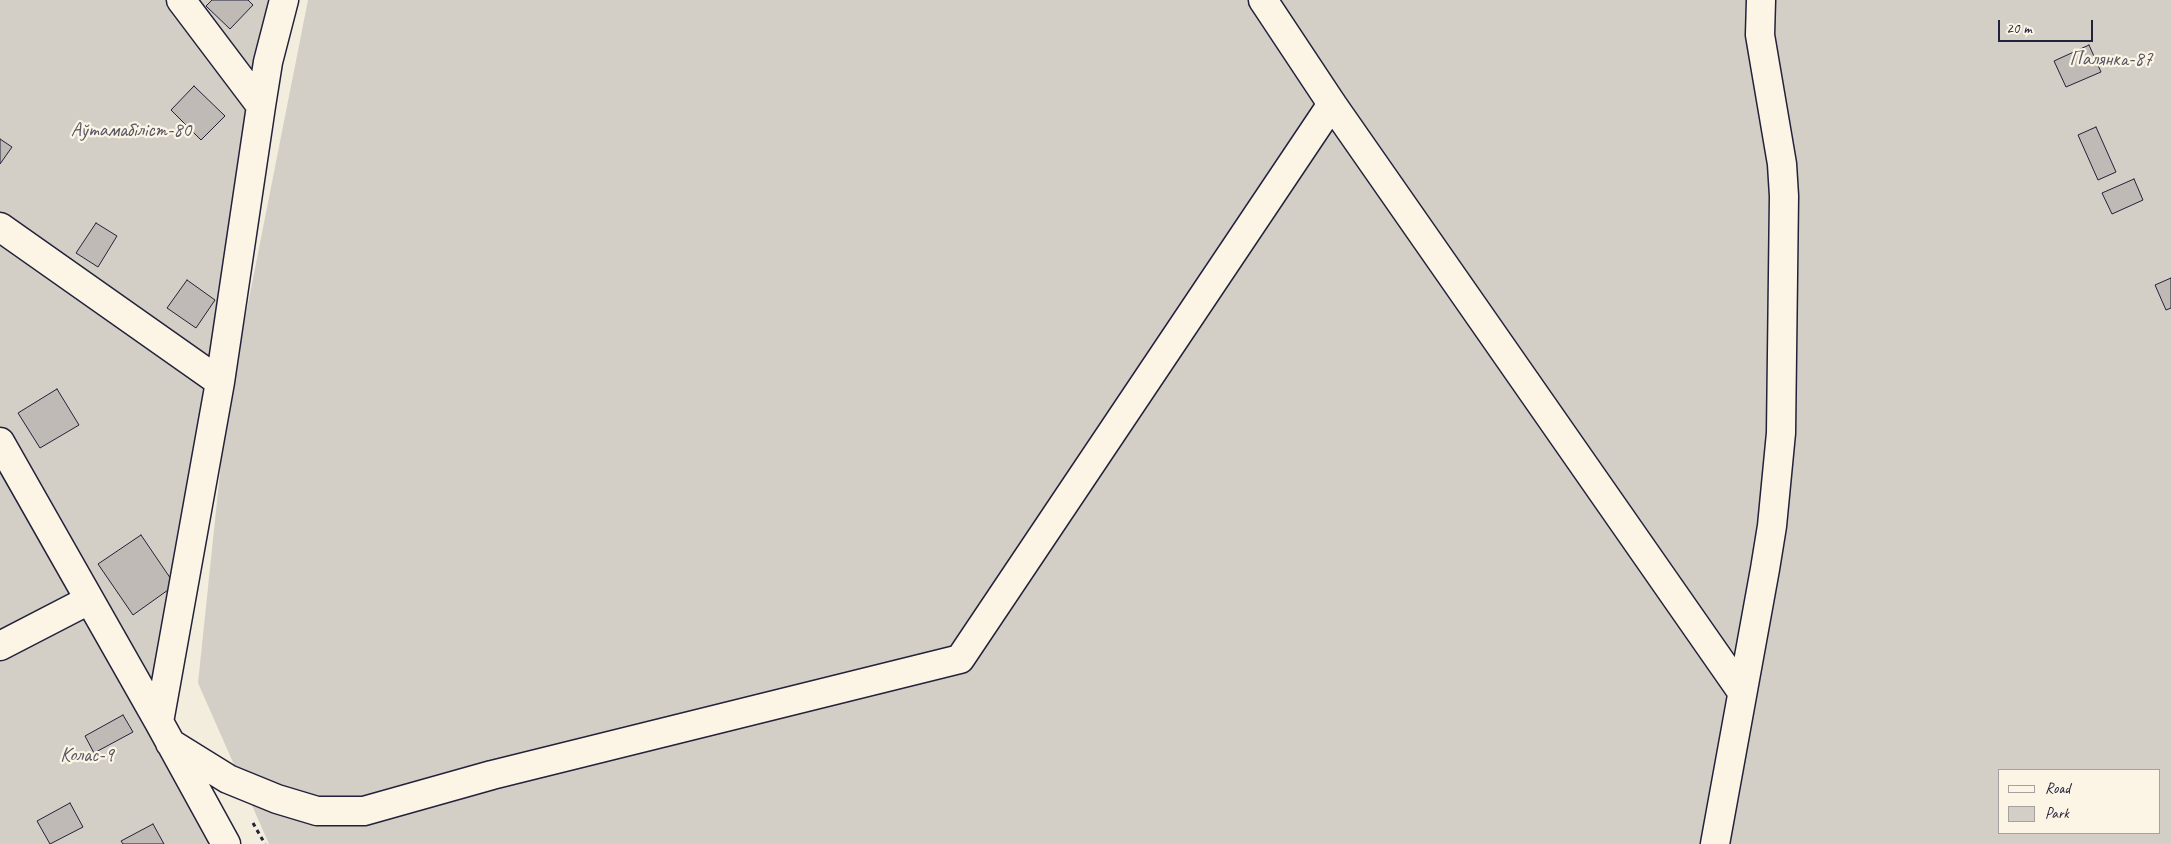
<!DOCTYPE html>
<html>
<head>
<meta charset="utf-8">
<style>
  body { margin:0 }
  #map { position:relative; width:2171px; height:844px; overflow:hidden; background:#f3edde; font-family:Caveat,sans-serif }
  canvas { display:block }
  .legend { position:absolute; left:1998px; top:769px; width:162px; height:65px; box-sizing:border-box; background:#fcf5e5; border:1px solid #a5a1a1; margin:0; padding:6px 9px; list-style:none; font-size:15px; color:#22223b }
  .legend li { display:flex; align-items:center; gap:10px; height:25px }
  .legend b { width:25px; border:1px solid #a5a1a1 }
  .scale { position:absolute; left:1998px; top:20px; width:95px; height:22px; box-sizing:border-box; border:2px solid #22223b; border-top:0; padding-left:6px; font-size:15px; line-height:18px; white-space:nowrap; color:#22223b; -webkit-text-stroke:4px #fcf5e5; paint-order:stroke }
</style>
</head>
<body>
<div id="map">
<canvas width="2171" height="844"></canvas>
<ul class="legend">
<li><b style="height:6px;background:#fcf5e5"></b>Road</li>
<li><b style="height:14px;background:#d4cfc6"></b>Park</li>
</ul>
<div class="scale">20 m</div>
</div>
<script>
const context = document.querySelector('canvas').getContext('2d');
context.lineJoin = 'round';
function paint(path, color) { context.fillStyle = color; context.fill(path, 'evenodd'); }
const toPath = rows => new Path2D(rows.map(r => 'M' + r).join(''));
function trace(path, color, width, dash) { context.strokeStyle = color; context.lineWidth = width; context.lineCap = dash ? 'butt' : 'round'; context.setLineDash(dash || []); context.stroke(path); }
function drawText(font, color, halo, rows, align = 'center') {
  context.font = font + ' Caveat,sans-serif'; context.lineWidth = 4.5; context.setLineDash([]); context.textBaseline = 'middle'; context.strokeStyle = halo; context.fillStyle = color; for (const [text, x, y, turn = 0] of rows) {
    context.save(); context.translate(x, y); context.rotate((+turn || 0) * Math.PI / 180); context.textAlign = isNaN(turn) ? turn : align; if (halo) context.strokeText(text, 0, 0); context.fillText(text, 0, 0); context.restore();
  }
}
const green = toPath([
  [0,0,297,0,247,217,173,730,239,844,0,844],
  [308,0,2171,0,2171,844,269,844,198,683,226,415],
  [2000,770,2160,770,2160,833,2000,833]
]);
const building = toPath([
  [212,0,248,0,253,5,230,29,206,6,212,0],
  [2089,45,2101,72,2066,87,2054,61,2089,45],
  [194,86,225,116,201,140,171,110,194,86],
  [2096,127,2116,172,2098,180,2078,135,2096,127],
  [0,139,12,147,0,164,0,139],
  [2134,179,2143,200,2112,214,2102,193,2134,179],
  [96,223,117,236,98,267,76,253,96,223],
  [2171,278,2171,308,2166,310,2155,285,2171,278],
  [187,280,215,300,196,328,167,308,187,280],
  [57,389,79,425,40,448,18,413,57,389],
  [141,535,175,585,133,615,98,564,141,535],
  [123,715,133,732,94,753,85,736,123,715],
  [70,803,83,827,50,844,37,821,70,803],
  [153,824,164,844,123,844,121,841,153,824]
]);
const path = toPath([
  [253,823,265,844]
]);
const minor = toPath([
  [181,0,261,106],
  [1263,0,1332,104,1742,692],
  [0,227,220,382],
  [0,442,159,722,226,844],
  [0,646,89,600],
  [159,722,220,382,261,106,268,62,284,0],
  [170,743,228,779,277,799,317,811,364,811,492,775,960,659,1332,104],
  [1715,844,1765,569,1772,526,1781,433,1784,196,1782,164,1760,35,1761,0]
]);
const parkNames = [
  ["Палянка-87",2111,60],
  ["Аўтамабіліст-80",131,131],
  ["Колас-9",87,756]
];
paint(green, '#d4cfc6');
paint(building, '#bfbab6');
trace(building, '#22223b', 1);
trace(minor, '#22223b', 31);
trace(path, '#22223b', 3, [4, 4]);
trace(minor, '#fcf5e5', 28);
drawText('20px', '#575665', '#fcf5e5', parkNames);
</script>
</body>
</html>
